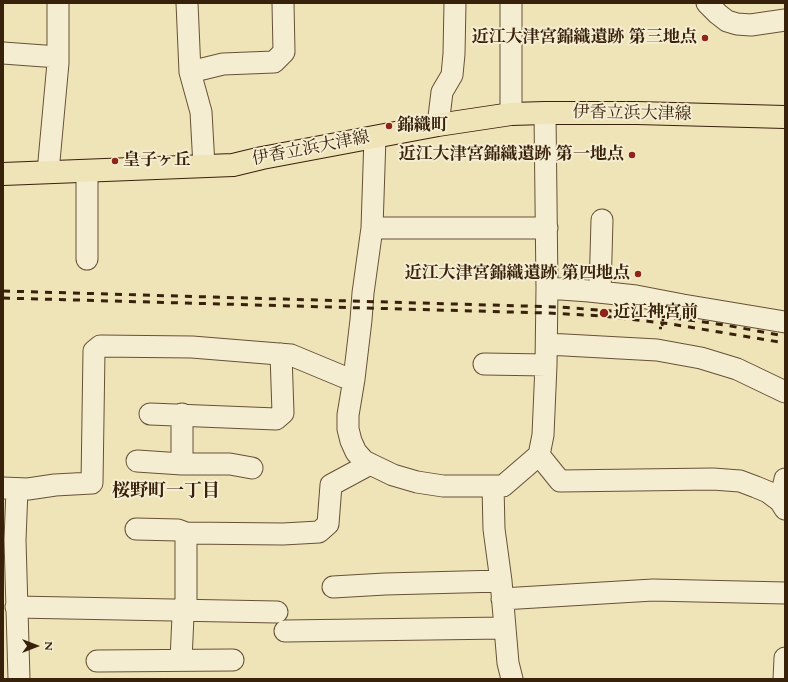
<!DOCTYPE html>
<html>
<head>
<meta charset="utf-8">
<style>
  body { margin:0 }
  #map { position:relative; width:788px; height:682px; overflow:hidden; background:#efe3b8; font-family:Cardo,serif }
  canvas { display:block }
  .frame { position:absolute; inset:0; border:4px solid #38210b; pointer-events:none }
  .north { position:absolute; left:16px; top:626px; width:40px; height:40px; -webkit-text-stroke:3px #f5edd1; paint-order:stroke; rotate:90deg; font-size:11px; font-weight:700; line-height:16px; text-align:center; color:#38210b }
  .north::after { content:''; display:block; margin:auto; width:14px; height:18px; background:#38210b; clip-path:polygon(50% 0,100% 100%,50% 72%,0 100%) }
</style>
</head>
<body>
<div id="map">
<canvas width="788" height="682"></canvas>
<div class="frame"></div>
<div class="north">N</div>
</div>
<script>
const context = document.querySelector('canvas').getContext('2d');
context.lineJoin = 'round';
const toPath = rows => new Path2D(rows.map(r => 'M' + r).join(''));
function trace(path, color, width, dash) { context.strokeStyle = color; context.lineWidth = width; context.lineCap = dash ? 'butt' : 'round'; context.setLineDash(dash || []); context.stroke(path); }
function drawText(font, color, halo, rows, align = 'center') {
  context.font = font + ' Cardo,"Noto Serif JP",serif'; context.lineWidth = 4; context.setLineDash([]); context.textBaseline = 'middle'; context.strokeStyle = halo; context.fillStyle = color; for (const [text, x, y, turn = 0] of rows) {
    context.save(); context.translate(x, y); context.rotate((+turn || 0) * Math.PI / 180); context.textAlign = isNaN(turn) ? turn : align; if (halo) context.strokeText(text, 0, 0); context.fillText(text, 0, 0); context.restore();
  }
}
const path = toPath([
  [659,328,662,328,663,319]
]);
const minor = toPath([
  [187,3,190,72,201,112,204,166],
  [511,3,511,114],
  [707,3,718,14,727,21,737,24,751,25,785,20],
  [3,53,58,57],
  [190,72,223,64,274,62,284,52,283,3],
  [438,125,442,92,452,75,454,54,455,3],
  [375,137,372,228,363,293,361,320,354,379,348,415,348,429,351,441,356,452,364,461,393,475,417,482,443,486,503,486,539,455,543,435,546,365,547,288,545,113],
  [87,171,87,259],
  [48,172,58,63,58,3],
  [372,228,547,228],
  [547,288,589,291,636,296,683,305,785,322],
  [600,292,602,220],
  [547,344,657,350,701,358,737,369,785,392],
  [484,364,546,365],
  [150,414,276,419,283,413,281,354],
  [182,414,182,464],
  [539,455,560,481,713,479,740,481,756,487,768,492,780,501,785,509],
  [137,461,182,464,230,464,252,468],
  [493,486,494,529,501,581,508,663,512,679],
  [3,488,28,489,55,485,92,483,94,351,100,346,192,347,291,355,344,377,354,379],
  [17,489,15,540,19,679],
  [780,501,785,479],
  [136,529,178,530,186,533,283,534,319,532,328,524,331,485,370,464],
  [333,587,385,584,501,581],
  [502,599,653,590,785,593],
  [16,607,277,612],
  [285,631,504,628],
  [181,660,183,616,186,600,186,533],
  [97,661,233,660],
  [784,679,785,658]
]);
const major = toPath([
  [3,174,233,165,262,158,438,125,511,114,545,113,637,113,785,117]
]);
const rail = toPath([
  [3,291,559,307,638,313,725,325,785,336],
  [3,298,547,313,603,316,671,324,785,343]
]);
const markers = [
  [705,38,4,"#8f2418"],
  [389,126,4,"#8f2418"],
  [632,155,4,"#8f2418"],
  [115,161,4,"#8f2418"],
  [638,274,4,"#8f2418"],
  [604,313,5,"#8f2418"]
];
const poiNames = [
  ["近江大津宮錦織遺跡 第三地点",697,38],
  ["錦織町",397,126,"left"],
  ["近江大津宮錦織遺跡 第一地点",624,155],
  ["皇子ヶ丘",123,161,"left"],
  ["近江大津宮錦織遺跡 第四地点",630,274],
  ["近江神宮前",613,313,"left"]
];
const streetNames = [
  ["伊香立浜大津線",632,114,1],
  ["伊香立浜大津線",311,149,-11]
];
const neighbourhoodNames = [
  ["桜野町一丁目",166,492]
];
trace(minor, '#665236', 23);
trace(major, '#38210b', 24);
trace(path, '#38210b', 2.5, [3, 2]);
trace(minor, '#f5edd1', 21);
trace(major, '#efe3b8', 22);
trace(rail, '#38210b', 3, [7, 7]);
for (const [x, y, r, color] of markers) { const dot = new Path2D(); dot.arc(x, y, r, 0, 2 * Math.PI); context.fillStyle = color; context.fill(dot); trace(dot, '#f5edd1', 1.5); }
drawText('bold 17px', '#38210b', '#f5edd1', poiNames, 'right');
drawText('17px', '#38210b', '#f5edd1', streetNames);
drawText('bold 18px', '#38210b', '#f5edd1', neighbourhoodNames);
</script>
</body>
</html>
